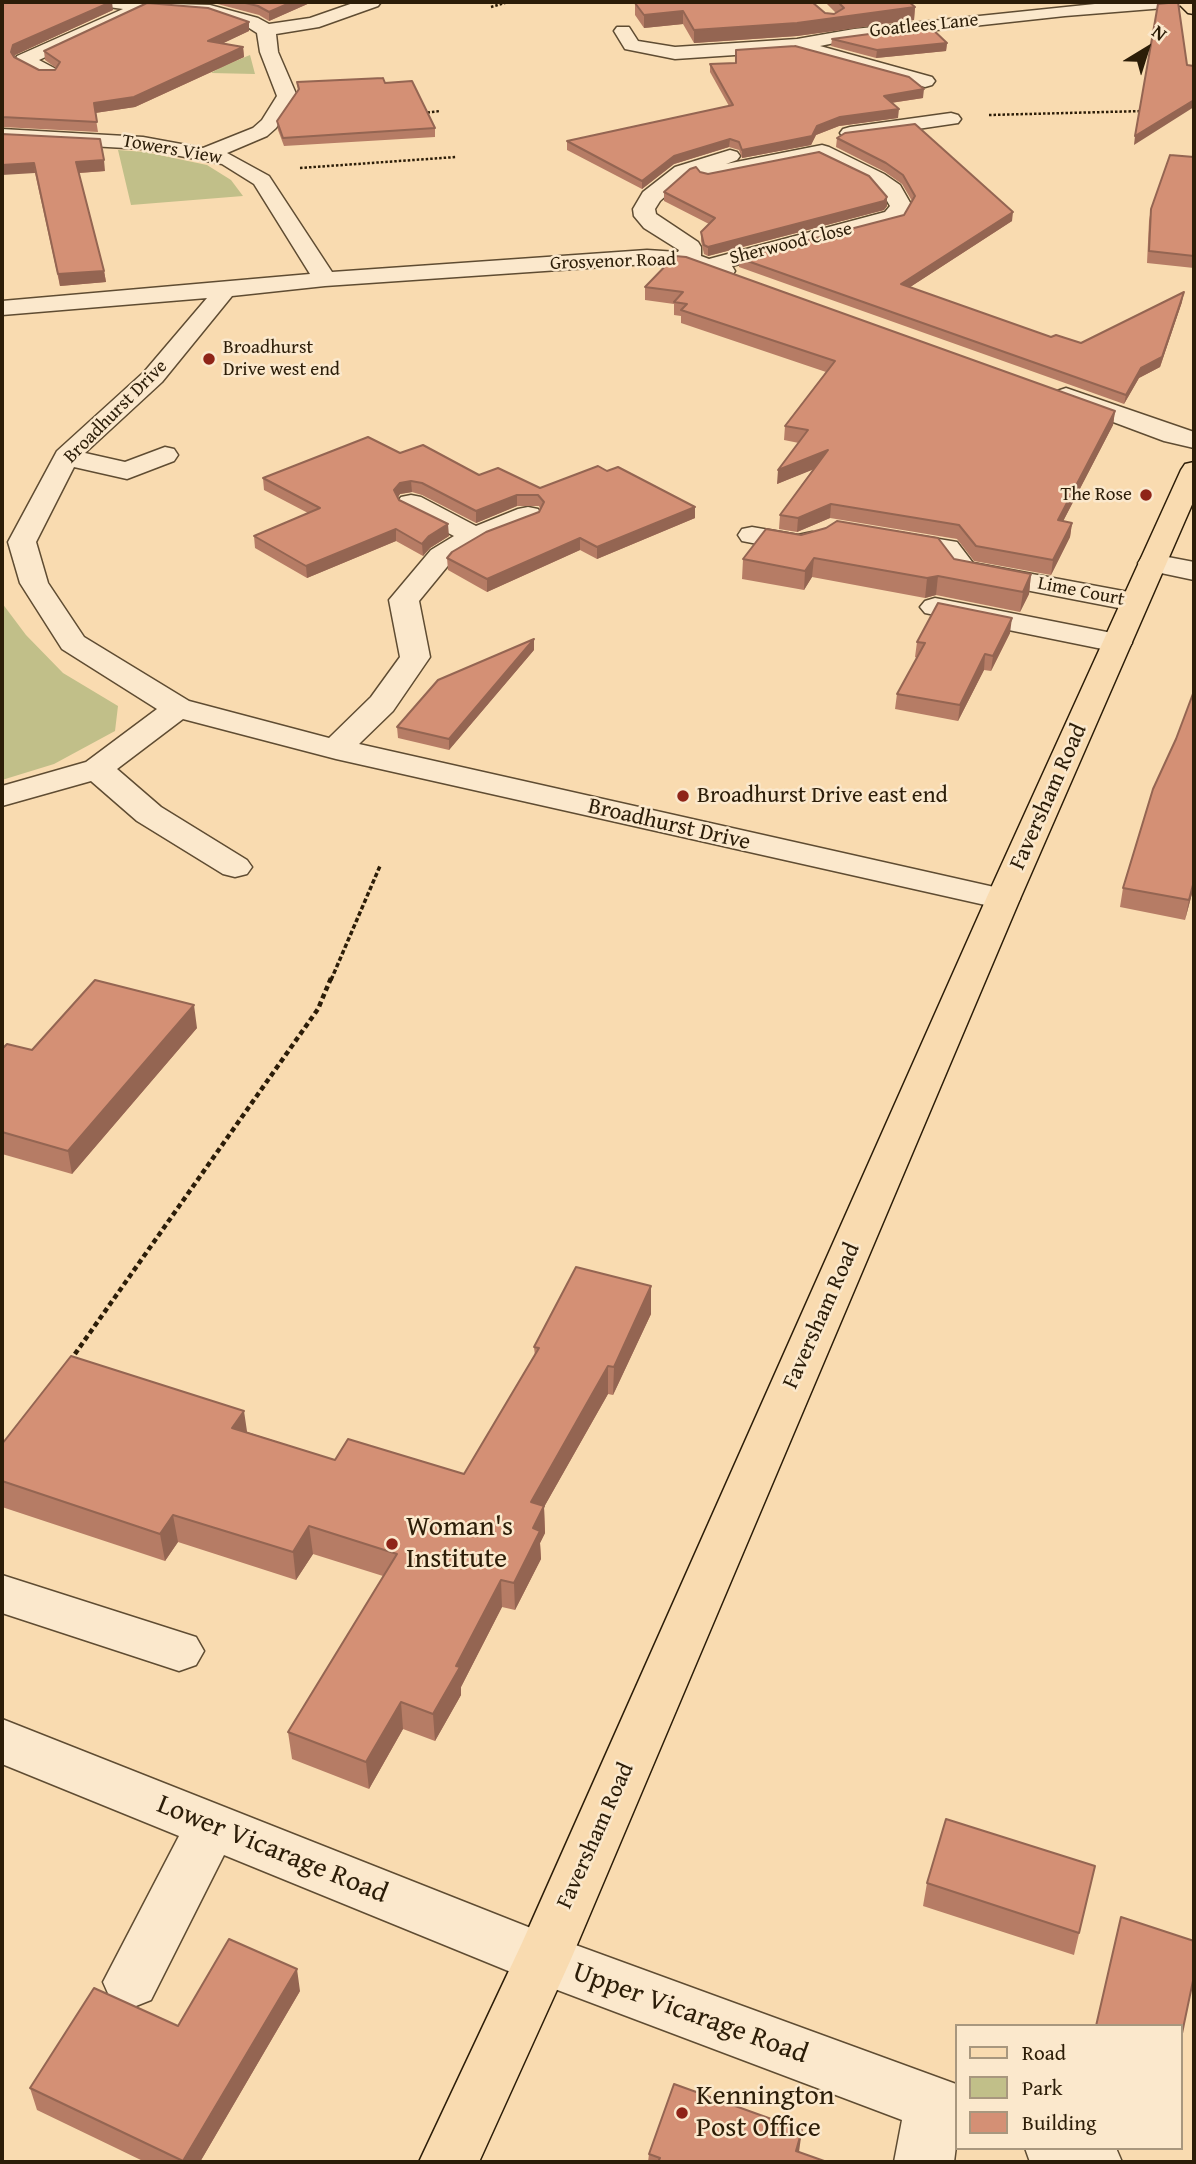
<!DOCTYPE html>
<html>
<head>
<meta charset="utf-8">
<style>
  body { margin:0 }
  #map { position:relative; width:1196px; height:2164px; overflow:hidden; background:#f9dbb0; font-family:"Gentium Book Plus",serif }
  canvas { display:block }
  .frame { position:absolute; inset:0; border:4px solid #2c1d08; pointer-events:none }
  .legend { position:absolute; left:955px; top:2024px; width:228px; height:126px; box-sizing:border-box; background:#fbe8cc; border:2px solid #a8977e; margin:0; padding:9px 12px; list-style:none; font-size:21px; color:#2c1d08 }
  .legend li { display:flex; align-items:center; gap:14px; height:35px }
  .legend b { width:35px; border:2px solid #a8977e }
  .north { position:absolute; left:1112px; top:14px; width:70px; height:70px; -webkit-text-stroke:5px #fbe8cc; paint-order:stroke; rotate:38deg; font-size:19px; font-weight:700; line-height:28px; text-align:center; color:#2c1d08 }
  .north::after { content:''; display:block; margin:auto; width:24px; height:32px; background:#2c1d08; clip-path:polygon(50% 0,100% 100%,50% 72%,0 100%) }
</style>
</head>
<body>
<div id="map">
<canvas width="1196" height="2164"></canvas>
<div class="frame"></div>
<ul class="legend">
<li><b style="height:9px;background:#f9dbb0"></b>Road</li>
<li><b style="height:19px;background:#c1bf89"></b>Park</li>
<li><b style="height:19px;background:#d49075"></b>Building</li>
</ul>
<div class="north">N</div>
</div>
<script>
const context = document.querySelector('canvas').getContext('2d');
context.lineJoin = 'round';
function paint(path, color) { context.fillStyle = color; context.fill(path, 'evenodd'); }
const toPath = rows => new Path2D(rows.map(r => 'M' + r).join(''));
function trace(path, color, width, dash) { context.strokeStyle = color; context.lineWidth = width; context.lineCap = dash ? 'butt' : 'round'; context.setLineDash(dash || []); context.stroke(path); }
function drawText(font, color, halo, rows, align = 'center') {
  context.font = font + ' "Gentium Book Plus",serif'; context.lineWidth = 5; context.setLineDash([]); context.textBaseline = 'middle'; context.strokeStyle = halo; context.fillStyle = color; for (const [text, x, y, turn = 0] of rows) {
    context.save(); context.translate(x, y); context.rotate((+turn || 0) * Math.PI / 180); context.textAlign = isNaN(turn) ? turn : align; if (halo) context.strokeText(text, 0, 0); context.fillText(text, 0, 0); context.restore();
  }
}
const green = toPath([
  [250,55,255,74,211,73,221,67],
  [118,150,145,152,207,165,231,180,243,196,131,205],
  [2,603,26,635,63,673,118,706,115,731,54,764,2,780]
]);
const pathFar2 = toPath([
  [491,7,508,2],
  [423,113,440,111],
  [989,115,1144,111],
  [300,168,456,157]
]);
const pathFar1 = toPath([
  [331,980,380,866]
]);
const path = toPath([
  [70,1361,318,1009,331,978]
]);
const minor = toPath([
  [98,2,210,5,258,18,269,24,310,18,356,2,381,2,378,6,319,27,276,34,278,52,297,96,276,128,267,136,227,153,269,176,332,272,647,250,678,252,679,250,644,228,634,216,633,209,643,192,675,167,730,150,737,152,740,156,737,160,726,164,822,145,829,147,884,174,900,185,912,206,901,222,732,266,735,271,732,276,724,278,687,267,647,264,325,286,232,296,162,382,85,453,125,462,165,447,174,449,178,455,174,461,127,479,74,467,36,542,48,583,84,637,189,701,329,738,371,697,400,657,389,600,431,550,454,536,401,509,397,503,401,497,411,495,421,497,476,526,518,509,528,507,538,509,542,515,538,521,485,542,451,562,419,601,430,657,393,711,359,744,1003,889,1015,892,1020,899,1015,906,1003,909,336,759,183,719,117,769,161,807,247,860,252,867,247,874,235,877,223,874,137,821,91,781,2,806,2,786,86,762,157,709,62,649,20,583,8,542,57,451,144,372,207,298,2,315,2,301,310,274,254,184,222,164,143,149,2,141,2,129,143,137,203,148,253,128,262,120,277,96,260,52,257,33,246,26,209,15,137,10,136,16,39,60,56,69,59,73,56,77,42,77,17,64,15,60,17,56,123,9,101,6,98,2],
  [819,158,870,182,883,194,890,206,885,212,709,259,701,256,701,247,698,242,656,214,655,209,660,201,689,175,697,173,700,178,707,180,819,158],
  [1114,2,1186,2,1177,7,1065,16,854,39,820,46,932,77,935,81,932,85,925,87,795,51,675,59,625,49,614,31,617,27,629,27,638,41,675,47,797,39,854,29,1114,2],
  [951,113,958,115,961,119,958,123,850,139,843,137,840,133,843,129,850,127,951,113],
  [1066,388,1194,432,1194,448,1164,441,1057,401,1053,396,1057,391,1066,388],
  [752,527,798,535,812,532,822,534,826,540,822,546,799,552,742,541,738,535,742,529,752,527],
  [896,532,957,542,973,563,1134,593,1144,596,1149,602,1144,608,1134,611,953,576,938,555,886,546,882,540,886,534,896,532],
  [1152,554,1194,562,1194,580,1142,569,1138,563,1142,557,1152,554],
  [935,598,1117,634,1128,637,1132,643,1128,649,1117,652,925,613,920,607,925,601,935,598],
  [2,1575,196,1637,204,1651,196,1665,179,1671,2,1613,2,1575],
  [2,1719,551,1936,956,2084,956,2146,954,2162,894,2162,902,2120,523,1977,224,1855,151,2000,131,2008,111,2000,103,1982,179,1836,2,1764,2,1719],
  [1025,2148,1116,2148,1122,2162,1030,2162,1025,2148]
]);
const major = toPath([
  [1177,2,1194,2,1194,14,1188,13,1177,2],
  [1194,462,1194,500,1020,899,571,1959,479,2162,419,2162,522,1943,986,899,1181,470,1185,464,1194,462]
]);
const wall = toPath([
  [2,2,113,10,15,55,14,57,39,70,55,70,56,68,45,60,44,51,249,31,223,43,243,47,244,57,135,107,95,113,98,132,2,127],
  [187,2,312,2,269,21,259,15,210,2],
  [825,2,909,2,915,7,914,20,797,36,694,43,683,24,644,28,635,15,635,3,834,14,836,13],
  [832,39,947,43,946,51,876,58,831,46],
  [710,64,923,98,891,103,898,118,839,126,816,135,811,145,742,158,739,150,729,147,674,164,642,189,567,150,567,141,729,106,710,72],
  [297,82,385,83,435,128,435,137,284,146,278,130,277,121,298,91],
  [2,134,105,171,79,173,104,271,106,282,60,286,35,173],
  [837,138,1012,221,910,287,1051,337,1081,343,1182,302,1160,367,1139,378,1124,404,739,267,739,258,904,215,912,201,902,184,885,172,836,147],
  [1194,157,1194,268,1147,263,1149,221,1151,209],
  [708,174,887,197,887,206,884,210,708,256,704,254,701,241,701,232,709,224,664,201,664,192],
  [675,256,1115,411,1113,425,1063,521,1072,523,1070,537,1051,575,974,561,957,539,830,518,797,532,779,529,780,515,813,469,777,484,799,443,784,440,785,426,826,372,681,323,681,316,674,315,674,304,645,300,645,287],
  [400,453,479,475,540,488,607,471,695,507,695,518,597,559,580,550,487,592,448,570,447,558,539,512,540,509,539,506,517,506,476,523,422,495,412,492,400,494,398,497,399,500,449,536,430,548,423,556,396,541,307,578,255,548,254,536,308,513,264,490,263,478],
  [801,535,954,559,1031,574,1029,594,1020,612,936,595,925,598,812,577,804,590,742,579,743,559],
  [1010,633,991,671,984,670,958,721,895,709,897,694,917,658,915,657,917,642],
  [534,650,449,750,398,738,397,727],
  [1194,691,1194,886,1185,920,1120,907,1123,888],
  [197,1028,72,1174,2,1154,2,1049,32,1050],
  [651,1286,651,1314,613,1395,608,1394,544,1507,545,1533,540,1543,541,1559,515,1610,502,1607,461,1687,461,1695,435,1741,403,1729,369,1789,292,1759,288,1732,383,1576,313,1554,296,1580,178,1542,165,1561,2,1507,2,1444,247,1432,335,1460,464,1474,535,1356,534,1347],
  [1095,1866,1074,1955,923,1906,927,1883],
  [300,1991,200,2162,145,2162,37,2110,30,2088,178,2026],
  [799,2152,827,2162,648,2162,649,2154]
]);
const shadedWall = toPath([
  [111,2,112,2,113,10,15,55,13,61,11,52,13,45],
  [292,2,312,2,269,21,269,12],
  [915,7,914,20,797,36,694,43,694,30],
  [683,11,683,24,644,28,644,15],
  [249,22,249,31,209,50,208,41],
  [947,43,946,51,876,58,877,50],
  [243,47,244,57,135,107,95,113,94,103],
  [924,89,923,98,883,104,884,96],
  [1194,100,1194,107,1134,145,1135,136],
  [899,109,898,118,839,126,816,135,811,145,742,158,742,150,817,126,840,117],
  [730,139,729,147,674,164,642,189,642,181,674,156],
  [104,160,105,171,78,173,76,162],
  [34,163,35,173,2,175,2,165],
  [887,197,887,206,884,210,708,256,708,247],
  [1013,212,1012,221,901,293,901,284],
  [104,271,106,282,60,286,58,274],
  [1184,292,1182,302,1160,367,1139,378,1124,404,1126,395],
  [1115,411,1113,425,1056,535,1058,520],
  [828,450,827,464,777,484,778,470],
  [411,481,412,492,400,494,395,502,394,490,400,483],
  [517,495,517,506,476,523,476,511],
  [831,504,830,518,797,532,798,518],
  [695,507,695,518,597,559,597,547],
  [1072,523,1070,537,1051,575,1053,560],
  [448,524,449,536,430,548,423,556,422,544,429,536],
  [396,529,396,541,307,578,306,566],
  [580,538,580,550,487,592,487,579],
  [814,558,812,577,804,590,805,571],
  [1031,574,1029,594,1020,612,1023,592],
  [938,576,936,595,925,598,927,578],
  [1012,618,1010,633,991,671,993,656],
  [534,639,534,650,449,750,449,739],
  [985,654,984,670,958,721,960,705],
  [1194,881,1194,886,1185,920,1189,900],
  [194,1005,197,1028,72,1174,68,1151],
  [651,1286,651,1314,613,1395,614,1367],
  [608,1366,608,1394,544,1507,545,1533,540,1543,541,1559,515,1610,514,1583,531,1502],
  [244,1411,248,1438,232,1428],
  [173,1515,178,1542,165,1561,160,1534],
  [309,1526,313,1554,296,1580,293,1552],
  [501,1580,502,1607,461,1687,461,1695,435,1741,433,1714,456,1666],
  [401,1702,403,1729,369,1789,366,1762],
  [297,1969,300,1991,200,2162,183,2162],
  [802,2130,799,2152,796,2151]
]);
const building = toPath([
  [2,2,111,2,13,45,11,52,14,57,39,70,55,70,60,62,44,51,147,3,208,8,249,22,208,41,243,47,134,97,94,103,97,122,2,117,2,2],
  [241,2,292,2,269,12,258,6,241,2],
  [650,2,812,2,825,13,834,14,844,8,838,2,909,2,915,7,797,23,694,30,683,11,644,15,635,3,650,2],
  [1178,2,1187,65,1194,66,1194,100,1135,136,1158,4,1178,2],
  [929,26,947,43,877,50,832,39,929,26],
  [795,46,909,77,924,89,884,96,899,109,840,117,817,126,812,136,742,150,739,142,730,139,674,156,642,181,567,141,733,105,710,64,736,63,736,50,795,46],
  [383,78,385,83,412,81,435,128,283,138,277,121,299,89,297,82,383,78],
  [915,124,1013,212,901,284,1051,337,1056,335,1081,343,1184,292,1162,357,1141,368,1126,395,739,258,904,215,915,196,903,175,886,163,837,138,845,133,915,124],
  [2,134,100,139,104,160,76,162,104,271,58,274,34,163,2,165,2,134],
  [819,152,869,176,887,197,884,201,708,247,704,245,701,232,715,218,664,192,690,169,696,167,700,172,708,174,819,152],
  [1170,155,1194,157,1194,256,1149,251,1151,209,1170,155],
  [675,256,686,257,1115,411,1058,520,1072,523,1053,560,976,546,959,525,831,504,798,518,780,515,828,450,778,470,808,430,785,426,835,361,681,310,687,304,674,302,683,292,645,287,675,256],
  [368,437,400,453,423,445,479,475,498,468,540,488,598,466,607,471,618,467,695,507,597,547,580,538,487,579,447,558,452,552,486,532,539,512,544,502,538,495,517,495,476,511,422,483,411,481,400,483,394,490,399,500,448,524,429,536,422,544,396,529,306,566,254,536,320,508,263,478,368,437],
  [837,521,938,538,954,559,1031,574,1023,592,938,576,927,578,814,558,805,571,743,559,766,529,801,535,826,528,837,521],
  [938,603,1012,618,993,656,985,654,960,705,897,694,925,643,917,642,938,603],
  [534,639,449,739,397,727,438,680,534,639],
  [1194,691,1194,881,1189,900,1123,888,1153,789,1176,739,1194,691],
  [95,980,194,1005,68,1151,2,1132,2,1049,7,1044,32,1050,95,980],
  [576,1267,651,1286,614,1367,608,1366,531,1502,544,1506,533,1528,540,1531,514,1583,501,1580,456,1666,460,1667,433,1714,401,1702,366,1762,288,1732,397,1554,309,1526,293,1552,173,1515,160,1534,2,1481,2,1444,71,1356,244,1411,232,1428,335,1460,348,1439,464,1474,539,1348,534,1347,576,1267],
  [946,1819,1095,1866,1079,1933,927,1883,946,1819],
  [1121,1917,1194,1941,1194,1976,1180,2043,1180,2026,1096,2026,1121,1917],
  [229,1939,297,1969,183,2161,30,2088,94,1988,178,2026,229,1939],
  [674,2084,802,2130,796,2151,827,2162,658,2162,660,2158,649,2154,674,2084]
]);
const markers = [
  [209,359,7,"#8f2418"],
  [1146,495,7,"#8f2418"],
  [683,796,7,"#8f2418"],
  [392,1544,7,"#8f2418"],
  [682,2113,7,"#8f2418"]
];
const farStreetnames = [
  ["Goatlees Lane",924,26,-6],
  ["Towers View",172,150,10],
  ["Sherwood Close",791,244,-14],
  ["Grosvenor Road",613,262,-2],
  ["Broadhurst Drive",116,412,-45],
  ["Lime Court",1081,592,11]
];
const farPoinames = [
  ["Broadhurst",223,348],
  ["Drive west end",223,370],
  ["The Rose",1132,495,"right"]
];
const poiNames = [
  ["Broadhurst Drive east end",697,796]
];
const streetNames = [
  ["Faversham Road",1049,797,-66],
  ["Broadhurst Drive",669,825,13],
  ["Faversham Road",822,1316,-66],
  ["Faversham Road",596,1836,-66]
];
const nearPoinames = [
  ["Woman's",406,1528],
  ["Institute",406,1560],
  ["Kennington",696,2097],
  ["Post Office",696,2129]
];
const nearStreetnames = [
  ["Lower Vicarage Road",272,1850,22],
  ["Upper Vicarage Road",690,2014,20]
];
paint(green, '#c1bf89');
trace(minor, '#5f4c32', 3);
trace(major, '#2c1d08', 3);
trace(pathFar2, '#2c1d08', 2.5, [2.5, 2]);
trace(pathFar1, '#2c1d08', 3.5, [4.5, 2.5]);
trace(path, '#2c1d08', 4.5, [5, 3.5]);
paint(minor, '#fbe8cc');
paint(major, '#f9dbb0');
paint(wall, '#b67c65');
paint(shadedWall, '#946552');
paint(building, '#d49075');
trace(building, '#946552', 2);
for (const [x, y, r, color] of markers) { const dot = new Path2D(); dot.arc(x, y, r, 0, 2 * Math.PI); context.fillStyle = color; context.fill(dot); trace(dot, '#fbe8cc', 2.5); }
drawText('19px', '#2c1d08', '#fbe8cc', farStreetnames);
drawText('19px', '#2c1d08', '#fbe8cc', farPoinames, 'left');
drawText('23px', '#2c1d08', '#fbe8cc', poiNames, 'left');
drawText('23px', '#2c1d08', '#fbe8cc', streetNames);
drawText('28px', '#2c1d08', '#fbe8cc', nearPoinames, 'left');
drawText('28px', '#2c1d08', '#fbe8cc', nearStreetnames);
</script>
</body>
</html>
